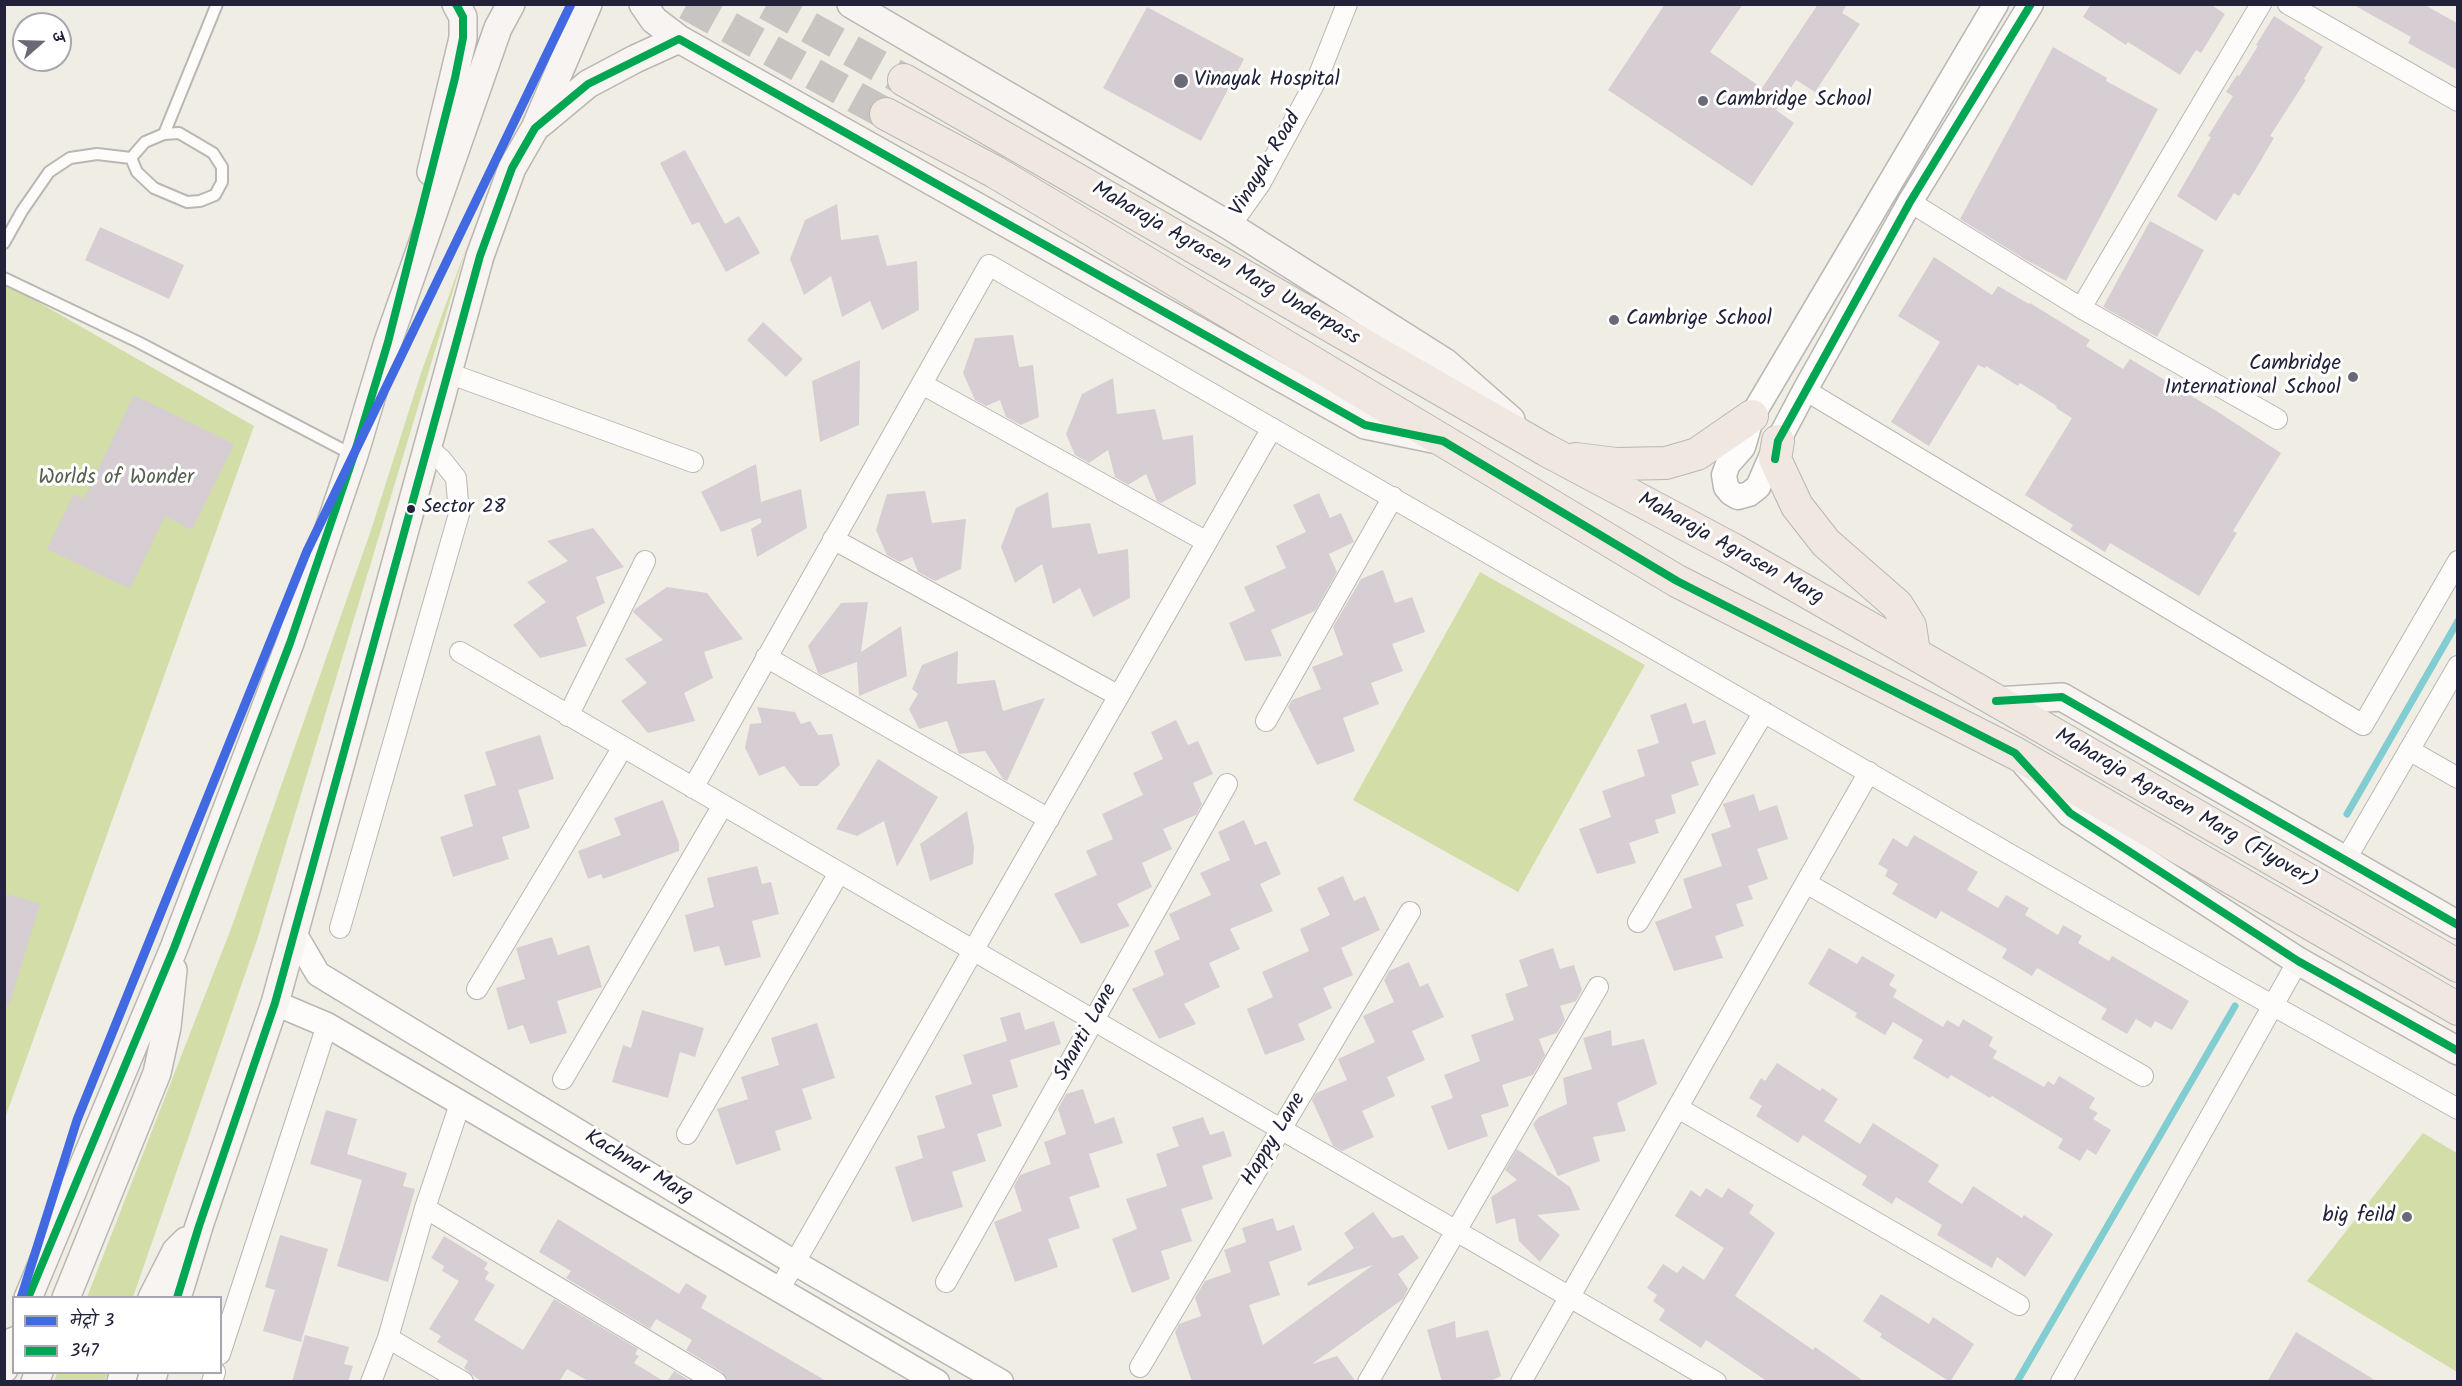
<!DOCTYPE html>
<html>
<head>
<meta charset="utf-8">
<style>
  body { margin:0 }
  #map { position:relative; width:2462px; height:1386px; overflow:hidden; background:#f0ede4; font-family:Kalam,"Playpen Sans Deva",sans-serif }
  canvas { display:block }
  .frame { position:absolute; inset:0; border:6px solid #22223b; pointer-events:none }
  .legend { position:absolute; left:12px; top:1296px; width:210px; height:78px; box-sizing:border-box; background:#fff; border:2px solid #a7a7b1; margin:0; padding:8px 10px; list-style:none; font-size:18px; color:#22223b }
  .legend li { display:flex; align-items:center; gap:12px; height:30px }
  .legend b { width:30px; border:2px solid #a7a7b1 }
  .north { position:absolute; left:12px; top:12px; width:60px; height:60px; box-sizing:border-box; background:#fff; border:2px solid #a7a7b1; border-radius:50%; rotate:70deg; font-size:16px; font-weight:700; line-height:24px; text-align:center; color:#22223b }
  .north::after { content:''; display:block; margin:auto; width:21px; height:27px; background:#6a6976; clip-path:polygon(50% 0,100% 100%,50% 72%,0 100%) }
</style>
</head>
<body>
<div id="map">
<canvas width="2462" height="1386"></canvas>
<div class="frame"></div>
<ul class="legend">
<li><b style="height:8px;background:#4169e1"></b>मेट्रो 3</li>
<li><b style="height:8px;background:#00a651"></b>347</li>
</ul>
<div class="north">उ</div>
</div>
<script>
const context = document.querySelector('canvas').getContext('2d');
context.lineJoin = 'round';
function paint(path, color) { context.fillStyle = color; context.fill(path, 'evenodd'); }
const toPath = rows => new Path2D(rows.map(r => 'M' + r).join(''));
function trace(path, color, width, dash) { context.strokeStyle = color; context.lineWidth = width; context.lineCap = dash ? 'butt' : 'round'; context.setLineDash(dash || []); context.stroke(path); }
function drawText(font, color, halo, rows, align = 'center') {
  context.font = font + ' Kalam,sans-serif'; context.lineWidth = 6; context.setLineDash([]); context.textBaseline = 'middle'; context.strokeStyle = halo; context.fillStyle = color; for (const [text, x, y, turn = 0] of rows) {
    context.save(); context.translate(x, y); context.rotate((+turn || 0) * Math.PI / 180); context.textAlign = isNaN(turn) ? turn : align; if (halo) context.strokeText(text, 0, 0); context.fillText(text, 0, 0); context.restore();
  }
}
const green = toPath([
  [466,248,257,940,133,1297,87,1297,232,926,371,530,420,376],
  [5,283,254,426,5,1118],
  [1480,572,1645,665,1518,892,1353,800],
  [2423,1133,2457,1153,2457,1372,2307,1281],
  [57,1373,57,1372,108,1373,105,1381,54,1381]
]);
const stream = toPath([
  [2347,814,2458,621],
  [2017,1382,2235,1006]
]);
const building = toPath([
  [1665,4,1743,4,1710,52,1762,88,1818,4,1847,4,1842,13,1860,24,1815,92,1796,80,1776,110,1794,123,1752,186,1608,90],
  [2091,4,2210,4,2225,14,2201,53,2196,50,2180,75,2128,42,2126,45,2083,17],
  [2352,4,2423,4,2457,23,2457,70,2408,43,2411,37],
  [1147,7,1244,59,1201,141,1103,88],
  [2274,16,2323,47,2304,79,2306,80,2270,136,2274,138,2254,172,2239,196,2234,193,2216,221,2177,196,2211,137,2208,136,2233,96,2226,92,2237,75,2239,76,2258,46,2256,45],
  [2053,47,2107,78,2106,81,2158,109,2066,281,2026,260,1960,219],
  [685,150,725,224,739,216,760,253,726,272,699,222,692,225,660,163],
  [837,204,841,240,878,235,887,266,917,261,919,310,882,330,870,301,842,317,831,276,804,295,790,259,805,220],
  [2150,221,2204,250,2157,337,2103,307],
  [100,227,184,265,169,299,85,260],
  [1934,257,1992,295,1998,286,2029,304,2030,303,2090,340,2086,346,2123,369,2130,359,2218,412,2281,453,2233,531,2237,533,2199,596,2110,543,2105,552,2070,530,2073,525,2025,495,2072,418,2056,408,2057,406,2020,383,2018,386,1986,366,1985,368,1978,365,1929,446,1891,422,1940,342,1898,316],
  [763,322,803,359,786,377,747,340],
  [1013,335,1019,367,1033,365,1039,417,1021,425,1006,417,1000,400,986,406,975,400,963,373,975,338],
  [860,360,859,425,820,442,812,381],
  [1113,378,1117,414,1155,409,1163,440,1193,435,1196,484,1161,503,1157,501,1146,474,1128,485,1115,477,1108,450,1089,463,1075,455,1066,434,1082,394],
  [134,395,234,444,192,530,165,516,130,589,47,549,74,494,84,499],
  [756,464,761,502,801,489,807,528,757,557,751,529,762,522,760,518,721,532,701,492],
  [925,491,932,523,966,519,961,569,935,581,918,572,912,557,900,562,887,555,876,530,887,494],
  [1048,492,1052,528,1090,523,1098,554,1128,549,1130,598,1093,617,1080,588,1053,604,1042,564,1015,583,1001,547,1016,508],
  [1319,493,1330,518,1341,513,1354,542,1329,554,1337,572,1315,611,1271,630,1282,656,1245,661,1229,623,1255,611,1244,587,1286,568,1276,546,1306,532,1293,505],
  [593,528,624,567,596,577,605,603,576,617,587,646,540,658,513,625,546,602,527,582,568,561,547,541],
  [1383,570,1395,603,1412,597,1425,632,1392,644,1403,671,1371,683,1379,704,1343,718,1355,751,1317,765,1288,707,1292,700,1321,689,1312,667,1343,655,1333,627,1361,579],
  [667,587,707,593,743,639,704,652,713,678,684,693,695,721,648,733,621,701,647,683,625,659,663,640,633,612,635,609],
  [868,602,861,652,901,626,907,676,859,696,857,662,821,675,818,673,808,646,841,603],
  [958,651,957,684,995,680,1003,711,1045,698,1007,781,1003,779,985,751,959,754,947,721,919,729,909,709,918,694,912,689,922,665],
  [1686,703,1693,724,1705,720,1716,754,1691,762,1699,785,1671,795,1676,813,1655,820,1659,833,1629,843,1636,863,1597,874,1579,829,1611,817,1602,791,1645,776,1637,750,1659,743,1650,715],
  [757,707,795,712,801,724,810,721,818,735,832,734,840,765,817,786,800,786,784,766,759,776,745,748,750,724,762,723],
  [1176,720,1188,745,1198,741,1213,774,1193,783,1202,804,1196,815,1163,829,1172,849,1142,863,1152,887,1117,904,1130,926,1081,944,1054,894,1097,875,1086,851,1113,839,1102,814,1143,795,1133,773,1163,759,1151,732],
  [540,735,554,779,518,790,530,828,502,837,509,859,453,877,440,837,473,826,464,795,496,785,485,752],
  [878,759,938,797,897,867,884,821,857,836,836,829],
  [1754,794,1759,811,1777,805,1788,839,1757,849,1768,879,1748,886,1753,899,1736,904,1744,926,1715,936,1723,958,1674,971,1655,922,1692,908,1683,879,1722,866,1711,834,1731,827,1723,804],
  [663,800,679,843,679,851,603,879,601,874,588,879,578,851,621,835,614,818],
  [967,811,974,847,973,864,930,881,920,844],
  [1244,820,1255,845,1266,841,1281,874,1260,884,1273,911,1230,929,1240,949,1209,963,1220,987,1184,1004,1196,1024,1159,1039,1132,989,1164,975,1154,951,1180,939,1169,914,1211,895,1200,873,1230,860,1218,832],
  [1914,835,1978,872,1967,890,1998,908,2006,895,2029,908,2025,915,2058,935,2063,925,2082,936,2078,943,2109,961,2112,956,2189,1001,2172,1030,2155,1021,2151,1028,2136,1019,2127,1034,2101,1019,2107,1009,2037,968,2032,976,2002,958,2007,949,1941,911,1936,919,1892,894,1898,884,1885,876,1888,870,1878,864,1893,838,1907,847],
  [757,866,762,884,771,882,779,914,752,921,761,957,725,966,719,946,694,952,685,915,714,907,707,878],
  [1343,876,1354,901,1365,896,1380,930,1341,948,1353,975,1323,988,1332,1008,1298,1024,1305,1040,1265,1055,1247,1009,1273,997,1262,972,1309,951,1300,929,1330,915,1317,888],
  [4,893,40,904,9,1006,4,1005],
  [552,937,558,955,589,945,602,987,557,1001,567,1033,530,1044,523,1025,508,1030,496,988,525,979,516,948],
  [1553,948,1560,969,1574,965,1582,990,1576,1001,1560,1006,1565,1020,1557,1033,1539,1039,1545,1055,1533,1075,1502,1085,1509,1106,1481,1115,1488,1136,1448,1150,1431,1106,1453,1098,1444,1075,1480,1061,1471,1035,1514,1020,1505,994,1528,986,1519,960],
  [1829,948,1857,964,1862,956,1895,975,1889,985,1897,990,1893,997,1943,1027,1947,1020,1959,1027,1963,1019,1993,1037,1989,1046,1997,1051,1993,1058,2044,1087,2048,1081,2054,1085,2059,1076,2095,1098,2089,1108,2098,1113,2093,1119,2111,1130,2096,1155,2087,1149,2080,1161,2058,1148,2063,1139,1992,1096,1990,1098,1951,1075,1948,1079,1913,1058,1923,1040,1893,1022,1885,1035,1855,1017,1857,1013,1808,984],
  [1409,962,1420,987,1428,983,1444,1017,1412,1031,1425,1060,1387,1077,1395,1096,1362,1111,1374,1137,1342,1151,1333,1146,1312,1100,1316,1093,1347,1080,1338,1059,1375,1042,1363,1016,1394,1002,1384,980,1389,971],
  [642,1010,704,1028,695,1057,680,1052,668,1098,612,1082,623,1045,631,1048],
  [1020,1012,1025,1030,1054,1021,1061,1044,1010,1060,1018,1087,992,1095,1002,1126,977,1134,986,1161,952,1172,963,1207,912,1222,895,1167,923,1158,917,1136,945,1128,935,1096,972,1084,963,1055,1007,1041,1000,1018],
  [817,1023,835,1078,802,1089,812,1119,775,1131,781,1150,736,1165,717,1109,748,1099,741,1077,779,1065,771,1038],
  [1611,1030,1612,1046,1644,1039,1657,1084,1617,1103,1626,1131,1593,1137,1600,1161,1558,1176,1533,1124,1539,1117,1567,1104,1563,1078,1592,1069,1583,1038],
  [1777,1063,1820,1091,1822,1088,1838,1099,1824,1121,1860,1144,1873,1123,1939,1165,1928,1182,1962,1204,1973,1186,2022,1218,2024,1215,2053,1234,2025,1277,1997,1257,1992,1268,1937,1235,1942,1225,1896,1197,1892,1204,1862,1185,1867,1176,1859,1171,1803,1135,1798,1143,1756,1116,1762,1106,1749,1098,1761,1078,1765,1081],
  [1083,1089,1095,1124,1114,1117,1123,1143,1089,1154,1100,1187,1069,1197,1080,1228,1048,1239,1058,1267,1015,1282,994,1222,1022,1211,1014,1186,1020,1175,1051,1164,1044,1142,1066,1134,1058,1109,1066,1094],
  [326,1110,357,1119,347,1154,407,1173,403,1186,415,1189,388,1282,337,1266,362,1180,310,1164],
  [1203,1117,1210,1135,1224,1131,1232,1156,1202,1166,1213,1199,1181,1209,1192,1241,1161,1251,1170,1279,1132,1293,1112,1239,1137,1229,1126,1199,1167,1186,1156,1154,1179,1146,1172,1127],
  [1517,1149,1570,1187,1580,1210,1537,1215,1560,1235,1540,1262,1519,1241,1515,1218,1496,1224,1491,1197,1517,1180,1505,1170],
  [1706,1188,1722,1198,1728,1188,1754,1205,1749,1213,1775,1233,1735,1296,1813,1350,1815,1347,1865,1382,1768,1382,1706,1340,1701,1348,1659,1320,1665,1310,1653,1301,1657,1295,1647,1288,1663,1264,1677,1273,1683,1266,1704,1280,1724,1248,1675,1216,1691,1190,1700,1197],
  [1373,1212,1392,1238,1403,1235,1419,1258,1398,1274,1408,1289,1403,1299,1312,1364,1337,1356,1356,1382,1192,1382,1175,1332,1179,1324,1201,1316,1195,1298,1205,1281,1231,1272,1224,1250,1246,1242,1242,1228,1273,1218,1277,1231,1294,1225,1302,1250,1269,1262,1280,1295,1249,1305,1263,1345,1373,1265,1308,1286,1307,1283,1354,1248,1344,1233],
  [558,1219,679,1294,686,1283,707,1296,701,1308,828,1382,728,1382,722,1372,686,1350,692,1340,656,1319,650,1329,566,1278,571,1271,539,1252],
  [280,1235,328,1249,301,1342,263,1331,275,1290,265,1287],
  [444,1236,488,1263,484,1269,489,1272,485,1279,495,1285,474,1320,523,1350,554,1299,638,1349,635,1354,639,1356,634,1363,665,1382,588,1381,567,1369,559,1382,483,1382,472,1375,464,1368,468,1361,437,1342,441,1336,429,1329,459,1281,442,1271,444,1266,431,1258],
  [1881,1294,1929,1324,1933,1317,1974,1344,1950,1382,1880,1337,1882,1334,1863,1321],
  [1455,1321,1456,1338,1488,1330,1501,1376,1489,1382,1442,1382,1427,1330],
  [2296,1332,2378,1382,2267,1382],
  [305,1335,349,1347,344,1364,353,1366,348,1382,292,1382],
  [674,1371,692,1382,667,1382]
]);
const primaryTunnel = toPath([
  [687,4,886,114],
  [767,4,904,80]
]);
const service = toPath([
  [164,134,217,4],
  [4,243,22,211,49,172,70,158,97,154,131,158,137,172,154,188,187,202,200,201,215,195,222,182,222,167,213,153,179,133,164,134,145,142,131,158],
  [4,278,138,342,353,455]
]);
const minor = toPath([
  [2288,4,2458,101],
  [1910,202,2081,308,2277,419],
  [1230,226,1260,184,1318,77,1347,4],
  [2081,308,2261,4],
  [448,373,693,462],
  [922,384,1207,542],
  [1805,390,2363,725,2458,561],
  [833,539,1119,696],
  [460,652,1716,1382],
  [766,657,1049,819],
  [568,716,645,561],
  [1266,721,1393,497],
  [2409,750,2458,778],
  [693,788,989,265,2238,986,2458,1109],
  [2346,859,2458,666],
  [1806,883,2143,1076],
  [1638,922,1764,712],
  [340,928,459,514,456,478,441,459,427,447],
  [477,989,623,747],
  [563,1079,723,805],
  [1678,1108,2019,1305],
  [687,1134,839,873],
  [425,1208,716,1382],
  [946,1282,1227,784],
  [779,1290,1272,428],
  [388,1338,463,1382],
  [220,1354,327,1025],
  [1140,1367,1410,912],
  [212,1382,215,1372],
  [371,1382,388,1338,425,1208,460,1104],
  [1368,1382,1598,987],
  [1521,1382,1869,772],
  [2061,1382,2298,961]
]);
const tertiary = toPath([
  [1996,4,1752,416,1743,447,1728,464,1724,475,1726,487,1731,493,1738,497,1749,494,1758,487,1778,441,1805,390,1910,202,2031,4],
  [294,933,318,974,795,1263,1001,1382],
  [275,1003,327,1025,937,1382]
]);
const secondary = toPath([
  [643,4,654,20,679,39],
  [851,4,1230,226,1446,363,1511,420],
  [540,124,588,84,635,59,679,39,1365,425,1433,439],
  [431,172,463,38,463,17,456,4],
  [1996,701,2062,697,2458,925],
  [2026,764,2070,813,2298,961,2458,1051],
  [28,1298,174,948,290,643,354,455,388,342,498,28,511,4],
  [66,1298,157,1073,167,1027,173,970],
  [152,1298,176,1251,186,1241],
  [177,1298,199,1226,275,1003,480,256,512,168,535,128,588,4],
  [4,1369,14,1341],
  [35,1382,39,1372],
  [121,1382,124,1372],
  [151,1382,154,1372]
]);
const primary = toPath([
  [904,80,1546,450,1734,550,2458,966],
  [886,114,995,172,1677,581,2015,753,2458,1009],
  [1778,441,1775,459,1797,506,1826,543,1897,605,1910,626,1914,652],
  [1576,459,1616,464,1666,463,1697,454,1752,416]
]);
const bus1 = toPath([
  [1775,459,1778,441,1910,202,2031,4],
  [1996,701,2062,697,2458,925],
  [28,1298,174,948,290,643,354,455,388,342,455,78,463,38,463,17,456,4],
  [177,1298,199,1226,275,1003,480,256,512,168,535,128,588,84,679,39,1365,425,1443,441,1677,581,2015,753,2070,813,2298,961,2458,1051]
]);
const metro1 = toPath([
  [21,1298,77,1120,307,551,571,4]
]);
const markers = [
  [1181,81,8,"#6a6976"],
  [1703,101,6,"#6a6976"],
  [1614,320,6,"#6a6976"],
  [2353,377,6,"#6a6976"],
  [411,509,5,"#22223b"],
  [2407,1217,6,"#6a6976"]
];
const busNames = [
  ["Sector 28",422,509]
];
const poiNames = [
  ["Vinayak Hospital",1194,81],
  ["Cambridge School",1715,101],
  ["Cambrige School",1626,320],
  ["Cambridge",2341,365,"right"],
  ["International School",2341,389,"right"],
  ["big feild",2395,1217,"right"]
];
const streetNames = [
  ["Vinayak Road",1267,165,-59],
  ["Maharaja Agrasen Marg Underpass",1225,265,30],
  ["Maharaja Agrasen Marg",1730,550,29],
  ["Maharaja Agrasen Marg (Flyover)",2185,810,30],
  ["Shanti Lane",1087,1033,-61],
  ["Happy Lane",1275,1140,-59],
  ["Kachnar Marg",638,1168,31]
];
const parkNames = [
  ["Worlds of Wonder",116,479]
];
paint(green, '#d2dda7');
trace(stream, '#81cdd2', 7);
paint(building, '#d7ced4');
trace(primaryTunnel, '#c7c4c2', 32, [32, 16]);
trace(service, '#b8b7b3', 14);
trace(minor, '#b8b7b3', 22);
trace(tertiary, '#b8b7b3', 27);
trace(secondary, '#b8b7b3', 30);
trace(primary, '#b8b7b3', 34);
trace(service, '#fdfcfb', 10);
trace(minor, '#fdfcfb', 20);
trace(tertiary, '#fdfcfb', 24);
trace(secondary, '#f7f4f1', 27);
trace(primary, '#efe7e0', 32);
trace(bus1, '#00a651', 8);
trace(metro1, '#4169e1', 9);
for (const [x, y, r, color] of markers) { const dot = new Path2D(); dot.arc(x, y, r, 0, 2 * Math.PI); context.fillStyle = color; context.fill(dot); trace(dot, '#fff', 2); }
drawText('20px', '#22223b', '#fff', busNames, 'left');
drawText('21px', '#22223b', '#fff', poiNames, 'left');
drawText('21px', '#22223b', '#fff', streetNames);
drawText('21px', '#575f4f', '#fff', parkNames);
</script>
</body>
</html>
